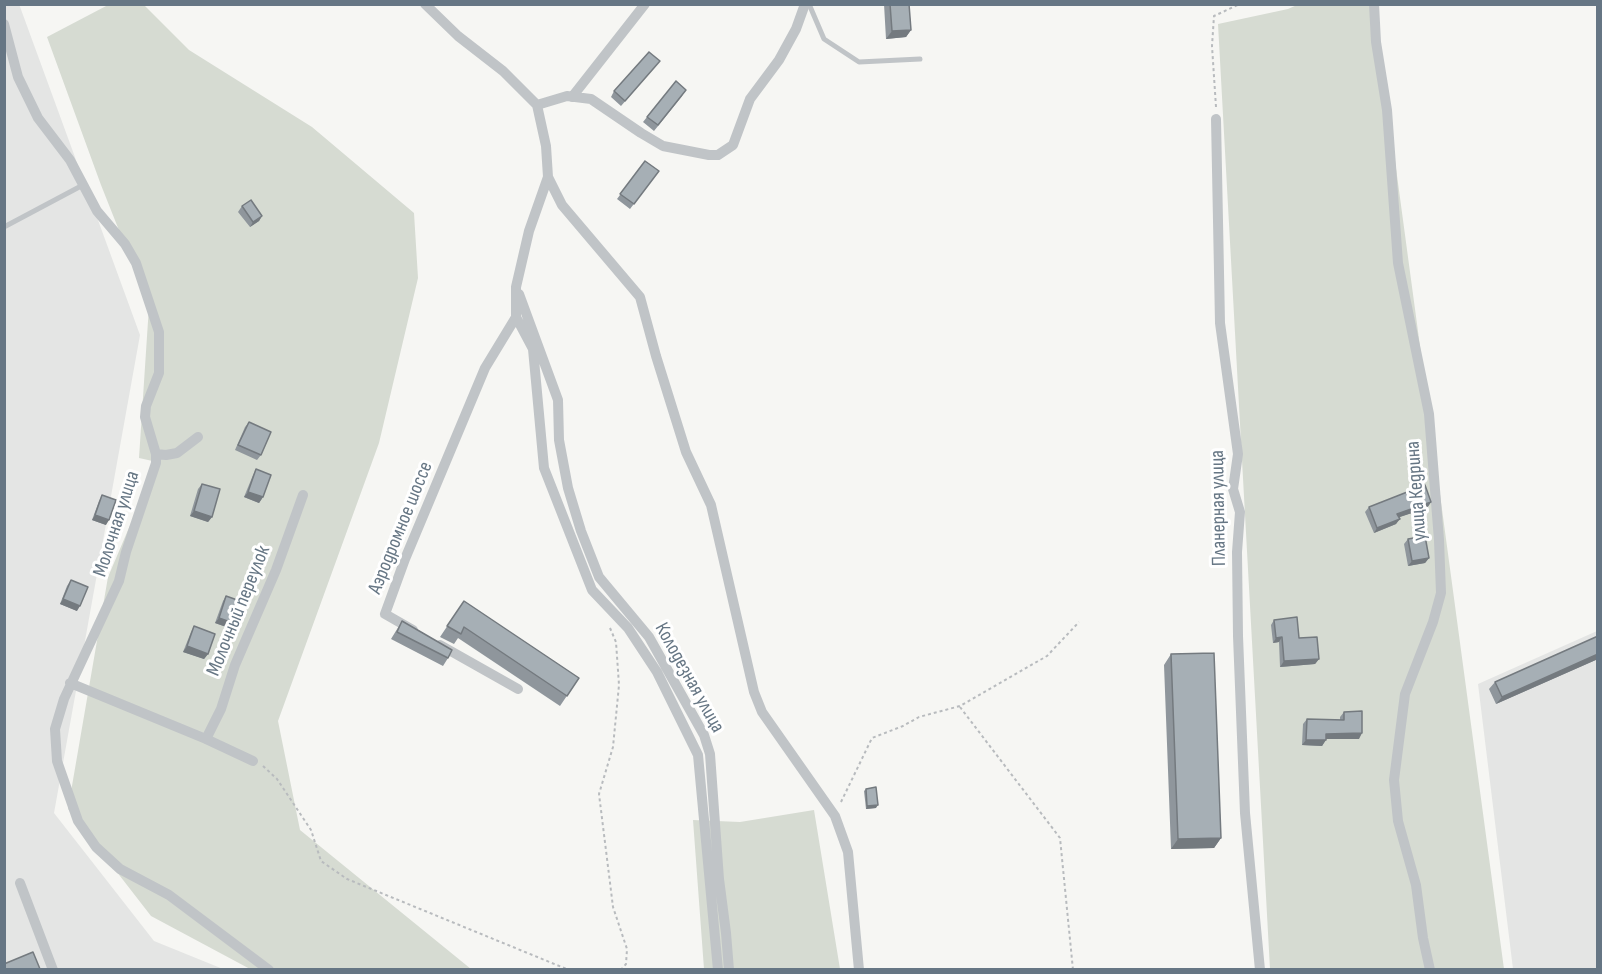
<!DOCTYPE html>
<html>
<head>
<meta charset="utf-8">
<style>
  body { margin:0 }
  #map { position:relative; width:1602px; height:974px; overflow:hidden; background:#f6f6f3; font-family:"Sofia Sans Condensed",sans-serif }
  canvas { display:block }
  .frame { position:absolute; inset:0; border:6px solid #667684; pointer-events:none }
</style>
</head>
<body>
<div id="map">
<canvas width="1602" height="974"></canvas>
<div class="frame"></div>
</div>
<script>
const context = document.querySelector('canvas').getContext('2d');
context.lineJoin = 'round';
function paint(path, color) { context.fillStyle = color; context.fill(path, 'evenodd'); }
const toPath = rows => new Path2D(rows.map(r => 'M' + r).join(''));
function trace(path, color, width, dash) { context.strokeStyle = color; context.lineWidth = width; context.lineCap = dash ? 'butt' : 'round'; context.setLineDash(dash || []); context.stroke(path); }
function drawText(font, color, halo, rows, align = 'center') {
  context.font = font + ' "Sofia Sans Condensed",sans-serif'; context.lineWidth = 6; context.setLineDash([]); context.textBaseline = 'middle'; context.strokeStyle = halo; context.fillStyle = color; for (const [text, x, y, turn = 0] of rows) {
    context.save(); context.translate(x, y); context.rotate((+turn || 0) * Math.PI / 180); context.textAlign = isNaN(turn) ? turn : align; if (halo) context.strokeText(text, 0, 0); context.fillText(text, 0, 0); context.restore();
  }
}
const built = toPath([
  [19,4,140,335,54,813,154,941,223,969,5,970,4,5],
  [1597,631,1597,969,1513,969,1478,684]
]);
const green = toPath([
  [108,5,144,5,189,50,312,127,414,213,418,278,379,443,278,721,300,830,471,969,250,969,151,916,68,809,108,577,157,462,139,458,149,306,101,185,47,37],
  [1297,5,1374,5,1504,969,1270,969,1218,24,1288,9],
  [814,810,840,969,704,969,693,820,740,822]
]);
const path = toPath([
  [1216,107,1212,46,1214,16,1240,4],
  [610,628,616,642,619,685,613,747,599,794,613,907,627,949,626,964,621,970],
  [960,707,1060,838,1073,970],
  [263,766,277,779,311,830,321,861,347,879,569,970],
  [841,802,872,738,903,726,919,717,960,706,981,694,1047,656,1079,622]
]);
const lane = toPath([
  [809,4,824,39,859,62,920,59],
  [4,227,83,185]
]);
const street = toPath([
  [1374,4,1376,42,1387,110,1398,263,1429,414,1439,540,1441,593,1433,622,1405,694,1394,780,1398,821,1416,885,1423,938,1430,970],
  [4,24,18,77,38,118,70,160,97,211,125,244,136,263,159,332,159,373,146,406,145,417,156,454,156,463,126,552,119,581,64,699,55,729,57,761,78,821,96,847,120,869,169,895,269,970],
  [572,97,645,4],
  [537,105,567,96,591,99,641,133,663,146,709,155,718,155,733,145,750,99,779,60,796,29,805,4],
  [1216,119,1220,323,1238,454,1233,489,1240,512,1237,552,1238,636,1245,813,1260,970],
  [548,177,562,205,640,297,656,356,686,452,711,505,754,692,762,712,835,816,848,852,859,970],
  [519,294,558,400,559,440,568,488,581,531,599,577,649,637,704,735,710,754,719,879,726,933,729,970],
  [516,317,533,349,544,468,592,590,628,628,657,672,698,755,718,970],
  [156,454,166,455,177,453,198,437],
  [413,630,385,614,405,559,485,368,516,317,516,287,529,231,548,177,546,146,537,105,503,71,458,36,425,4],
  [440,645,518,689],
  [70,683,206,739,253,761],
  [206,739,221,709,235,665,276,570,303,495],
  [20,883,53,970]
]);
const wall = toPath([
  [884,4,909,4,911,30,906,37,886,39],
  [656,66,621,106,611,97,614,91],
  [683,95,654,131,643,122,647,117],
  [645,161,659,171,630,209,617,199],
  [242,206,262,216,259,221,250,227,238,212],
  [249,422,261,455,257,460,235,450,245,427],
  [256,469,263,497,259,503,244,497,253,475],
  [202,484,212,517,208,522,190,516,198,489],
  [102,495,106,525,92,520,99,501],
  [1431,502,1427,508,1399,517,1396,524,1374,533,1365,512,1369,507],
  [1408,539,1429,558,1425,563,1408,566,1404,544],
  [71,580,77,611,60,604,67,586],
  [226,596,236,624,232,629,215,623,223,601],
  [464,601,579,678,560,706,458,638,454,644,440,637],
  [1274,620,1299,638,1319,659,1315,664,1280,667,1279,642,1273,643,1271,625],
  [402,621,448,658,443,666,391,639],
  [194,626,208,654,204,659,183,652,191,632],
  [1598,636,1598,659,1496,704,1489,689,1495,682],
  [1171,654,1221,838,1214,848,1171,849,1164,665],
  [1344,712,1359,739,1326,739,1322,746,1302,745,1303,724,1307,719,1340,720,1340,717],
  [866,789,876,808,866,809,864,791]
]);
const shadedWall = toPath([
  [911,30,906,37,886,39,892,31],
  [262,216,259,221,250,227,253,222],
  [248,492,263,497,259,503,244,497],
  [1431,502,1427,508,1394,519,1397,514],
  [194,511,212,517,208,522,190,516],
  [95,515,109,520,106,525,92,520],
  [1400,519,1396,524,1374,533,1377,528],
  [1429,558,1425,563,1408,566,1412,561],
  [63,599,80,606,77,611,60,604],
  [219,618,236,624,232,629,215,623],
  [1282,637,1279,642,1273,643,1276,638],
  [187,646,208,654,204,659,183,652],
  [1598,654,1598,659,1496,704,1502,697],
  [1319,659,1315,664,1280,667,1284,661],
  [1362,733,1359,739,1322,739,1326,734],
  [1306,740,1326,740,1322,746,1302,745],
  [878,805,876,808,866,809,867,806],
  [1221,838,1214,848,1171,849,1178,839]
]);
const building = toPath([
  [890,4,909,4,911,30,892,31,890,4],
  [649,52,660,61,625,101,614,91,649,52],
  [676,81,686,90,658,125,647,117,676,81],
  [645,161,659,171,634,204,620,194,645,161],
  [251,200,262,216,253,222,242,206,251,200],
  [249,422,271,432,261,455,238,445,249,422],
  [256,469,271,475,263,497,248,492,256,469],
  [202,484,220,489,212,517,194,511,202,484],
  [1425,485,1431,502,1397,514,1400,519,1377,528,1369,507,1425,485],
  [102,495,116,500,109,520,95,515,102,495],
  [1425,536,1429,558,1412,561,1408,539,1425,536],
  [71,580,88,587,80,606,63,599,71,580],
  [226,596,243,602,236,624,219,618,226,596],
  [464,601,579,678,567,696,464,627,461,634,447,626,464,601],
  [1297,617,1299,638,1317,637,1319,659,1284,661,1282,637,1276,638,1274,620,1297,617],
  [402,621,452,650,448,658,397,632,402,621],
  [194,626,215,634,208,654,187,646,194,626],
  [1598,636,1598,654,1502,697,1495,682,1598,636],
  [1214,653,1221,838,1178,839,1171,654,1214,653],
  [1362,711,1362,733,1326,734,1326,740,1306,740,1307,719,1344,720,1344,712,1362,711],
  [876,787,878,805,867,806,866,789,876,787],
  [33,952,40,969,4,969,4,964,33,952]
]);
const streetNames = [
  ["улица Кедрина",1417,491,-94],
  ["Планерная улица",1219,508,-91],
  ["Молочная улица",117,524,-72],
  ["Аэродромное шоссе",401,528,-68],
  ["Молочный переулок",239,611,-68],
  ["Колодезная улица",689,678,61]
];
paint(built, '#e4e5e4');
paint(green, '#d6dbd2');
trace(path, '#b8bbbe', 2, [3, 3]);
trace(lane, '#c0c4c7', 5);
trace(street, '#c0c4c7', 10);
paint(wall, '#8f969c');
paint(shadedWall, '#747a7f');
paint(building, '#a6afb5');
trace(building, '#747a7f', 1.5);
drawText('20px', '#667684', '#fff', streetNames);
</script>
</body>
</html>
